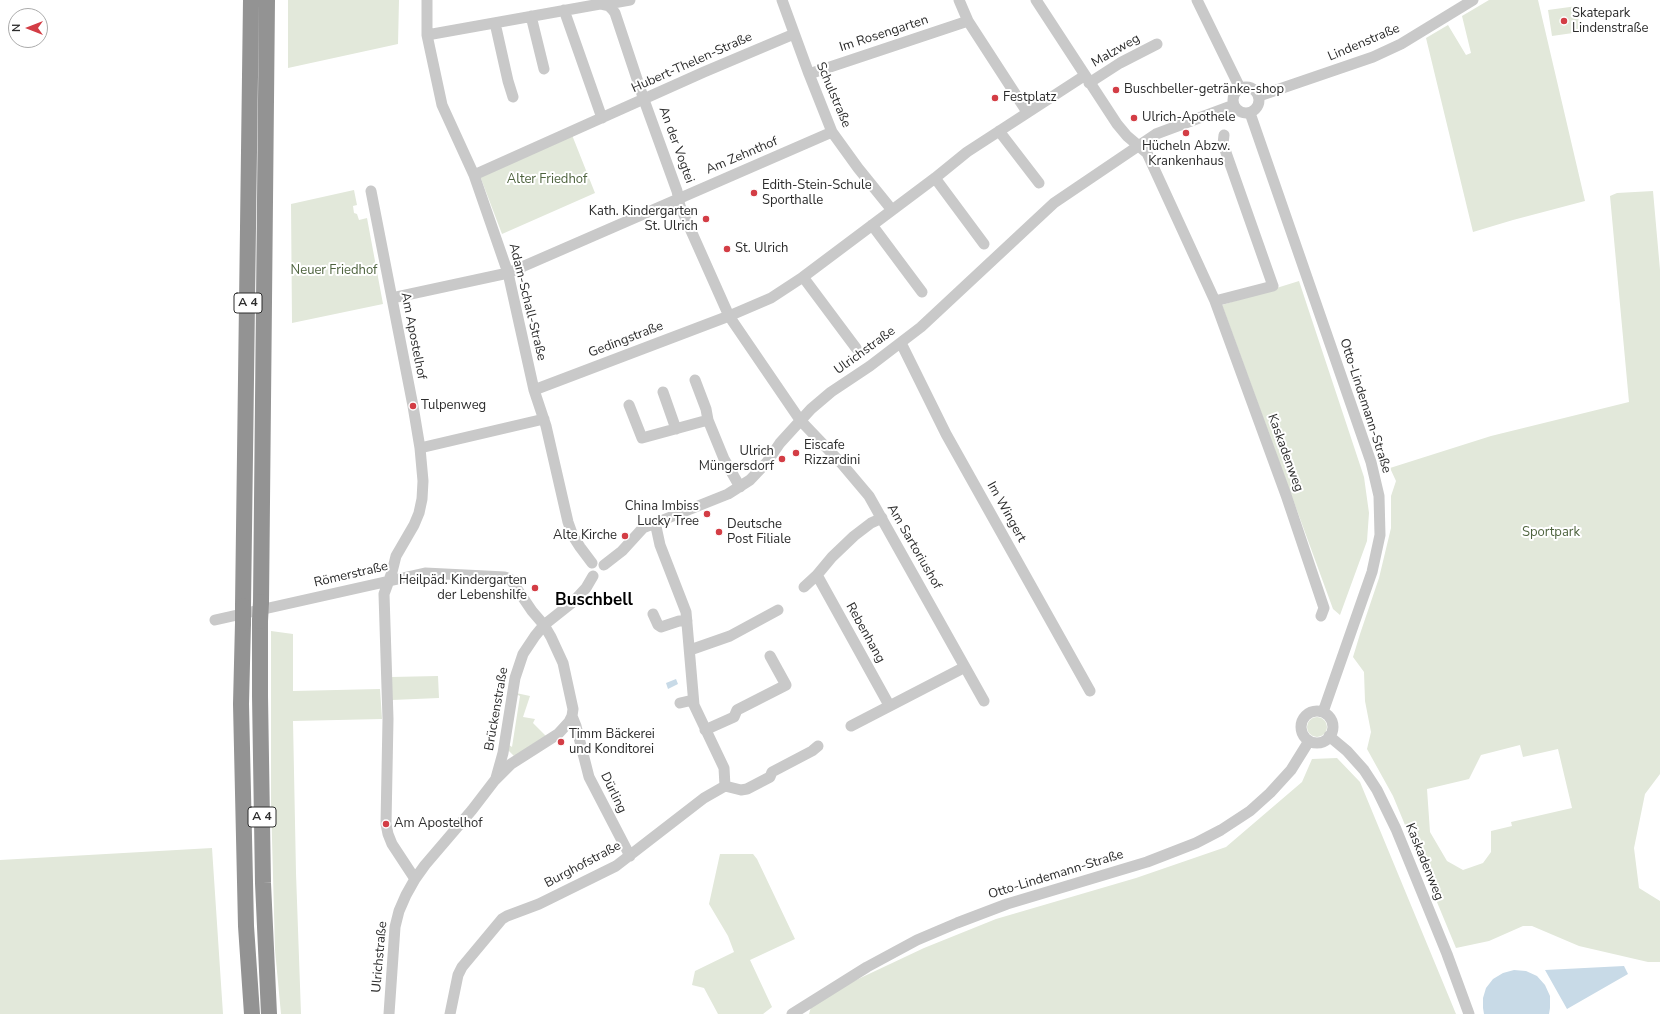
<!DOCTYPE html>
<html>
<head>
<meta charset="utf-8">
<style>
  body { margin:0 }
  #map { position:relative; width:1660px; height:1014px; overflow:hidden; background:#fff; font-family:"Nunito Sans",sans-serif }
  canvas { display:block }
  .north { position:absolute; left:8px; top:8px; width:40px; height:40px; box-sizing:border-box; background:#fff; border:1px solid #ababab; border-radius:50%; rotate:270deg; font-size:11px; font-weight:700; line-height:16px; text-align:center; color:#2c2c2c }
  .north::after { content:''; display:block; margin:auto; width:14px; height:18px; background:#d33d45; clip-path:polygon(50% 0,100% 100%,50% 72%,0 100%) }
</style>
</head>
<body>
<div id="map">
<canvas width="1660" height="1014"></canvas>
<div class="north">N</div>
</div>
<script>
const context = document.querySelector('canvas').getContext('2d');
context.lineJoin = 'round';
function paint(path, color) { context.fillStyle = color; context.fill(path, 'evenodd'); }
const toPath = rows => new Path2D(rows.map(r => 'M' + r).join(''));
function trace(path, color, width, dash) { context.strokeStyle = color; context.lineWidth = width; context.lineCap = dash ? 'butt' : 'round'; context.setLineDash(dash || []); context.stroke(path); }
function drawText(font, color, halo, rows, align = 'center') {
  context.font = font + ' "Nunito Sans",sans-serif'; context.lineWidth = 4; context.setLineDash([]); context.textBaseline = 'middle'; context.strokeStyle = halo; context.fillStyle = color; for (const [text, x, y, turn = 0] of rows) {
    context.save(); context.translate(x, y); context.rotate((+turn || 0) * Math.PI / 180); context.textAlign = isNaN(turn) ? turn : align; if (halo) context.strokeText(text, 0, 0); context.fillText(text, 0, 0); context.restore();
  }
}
const green = toPath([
  [288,0,399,0,398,44,288,68],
  [1489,0,1538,0,1585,201,1513,220,1473,232,1426,38,1448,25,1466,55,1471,53,1462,16],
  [1577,6,1580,32,1552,36,1548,10],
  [572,135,595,193,502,234,480,176],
  [354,190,357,205,353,206,354,213,357,214,359,220,367,218,383,304,292,323,291,204],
  [1653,191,1660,270,1660,774,1645,794,1634,848,1639,888,1660,901,1660,962,1648,962,1579,946,1532,926,1523,926,1489,941,1456,948,1393,796,1367,749,1371,732,1365,701,1364,672,1353,657,1360,634,1379,578,1391,528,1391,496,1396,481,1390,468,1491,436,1629,402,1610,196,1617,193],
  [1520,745,1523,757,1558,749,1572,808,1511,822,1512,826,1491,831,1491,852,1483,863,1463,870,1447,861,1430,832,1427,789,1469,779,1481,755],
  [1299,281,1364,477,1369,513,1367,541,1340,615,1333,609,1222,305],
  [271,631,293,634,293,691,380,689,382,719,293,721,296,873,301,1014,281,1014,275,950,271,802],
  [438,676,439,698,392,700,391,677],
  [516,693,530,696,523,717,535,719,533,723,547,737,514,756,509,751,509,745,512,747,520,696,516,694],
  '1307 727a10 10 0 1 1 20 0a10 10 0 1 1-20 0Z',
  [1337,758,1360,782,1456,1014,809,1014,811,1007,854,981,924,948,996,919,1136,878,1226,847,1302,782,1312,759],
  [212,848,223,1014,0,1014,0,860],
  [720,854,753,854,757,859,795,939,750,960,772,1007,763,1014,718,1014,704,988,692,985,695,971,734,952,728,936,709,904]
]);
const water = toPath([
  [676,679,678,684,668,689,666,683],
  [1624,966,1628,974,1567,1009,1545,970],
  [1514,970,1526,971,1537,976,1545,985,1550,996,1550,1008,1549,1014,1484,1014,1483,1008,1483,998,1486,988,1493,979,1503,973]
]);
const minor = toPath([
  [427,0,427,35,442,105,474,175,508,273,534,390,546,426,568,522,573,536,580,547,592,563],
  [782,0,809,74,832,132,858,168,892,210],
  [959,0,968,21,1027,112],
  [1036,0,1117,124,1127,136,1147,153,1215,301,1286,495,1324,608,1321,616],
  [1197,0,1240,88],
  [609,6,613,3,630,0],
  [564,10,602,118],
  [531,16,544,69],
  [495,23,508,81,513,97],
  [427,35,600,4,609,6,612,9,615,13,644,100,677,191,680,206,729,316,800,420,842,464,869,496,984,701],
  [809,74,968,21],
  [1089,83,1120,63,1157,44],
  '1233 100a13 13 0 1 1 26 0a13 13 0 1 1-26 0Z',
  [1259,96,1373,57,1401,44,1473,0],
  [1250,113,1371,462,1379,496,1380,535,1372,572,1323,712],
  [999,131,1039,183],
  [474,175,704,72,794,34],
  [935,178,984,244],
  [371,191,413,406,420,448,423,481,422,499,419,513,414,525,396,556,392,572,384,594,388,719,386,824,388,834,392,844,415,879],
  [872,225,922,292],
  [803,277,856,348],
  [392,298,508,273,832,132],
  [1215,301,1273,286,1223,144,1224,135],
  [901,343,946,434,1090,691],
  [695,380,706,409,708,420],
  [534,390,729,316,771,298,803,277,935,178,967,152,1084,76],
  [663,392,676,429],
  [629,405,642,438,708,420,724,459,740,487],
  [420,448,544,419],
  [882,518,871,523,854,536,832,557,817,575,889,705],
  [604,565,622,551,643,528,728,494,750,480,767,462,780,443,811,409,831,392,870,366,921,327,1054,203,1156,134,1234,105],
  [804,587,817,575],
  [653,614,658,625,661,627,679,621,687,621],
  [215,620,425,573,505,577,510,579,513,583,532,611,544,625,551,637,563,663,573,709,572,716,569,722,558,734,511,764,495,780,472,810,425,865,415,879,406,895,399,911,395,927,389,1014],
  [690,650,730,636,778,610],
  [680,703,693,700],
  '1301 727a16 16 0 1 1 32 0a16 16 0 1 1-32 0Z',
  [572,716,576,726,589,777,630,856],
  [851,726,965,667],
  [705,730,734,717,737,710,786,685,770,656],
  [1329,736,1347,751,1364,770,1377,790,1396,829,1447,954,1469,1014],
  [496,778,503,753,515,678,523,654,535,636,544,625,573,602,586,588,593,576],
  [725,786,741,790,747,789,770,777,772,772,812,751,818,746],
  [450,1014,458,975,462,967,502,919,507,916,539,904,616,866,704,798,725,786,724,768,694,705,686,612,660,545,655,522],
  [792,1014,867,967,917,940,957,923,1007,904,1147,862,1196,843,1221,830,1250,811,1270,793,1291,770,1309,741]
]);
const highway = toPath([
  [261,602,267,0],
  [243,606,251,0],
  [260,621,260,696,263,883,269,1014],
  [243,623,241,704,246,926,252,1014]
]);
const highwayBridge = toPath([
  [243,606,243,623],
  [260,621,261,602]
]);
const markers = [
  [1564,21,4,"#d33d45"],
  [1116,90,4,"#d33d45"],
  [995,98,4,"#d33d45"],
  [1134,118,4,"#d33d45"],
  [1186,133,4,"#d33d45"],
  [754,193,4,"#d33d45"],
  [706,219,4,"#d33d45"],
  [727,249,4,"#d33d45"],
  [413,406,4,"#d33d45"],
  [796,453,4,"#d33d45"],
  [782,459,4,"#d33d45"],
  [707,514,4,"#d33d45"],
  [719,532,4,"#d33d45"],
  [625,536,4,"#d33d45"],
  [535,588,4,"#d33d45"],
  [561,742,4,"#d33d45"],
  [386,824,4,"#d33d45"]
];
const shields = [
  [248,303,28],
  [262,817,28]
];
const shieldNames = [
  ["A 4",248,303],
  ["A 4",262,817]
];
const poiNames = [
  ["Skatepark",1572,14],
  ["Lindenstraße",1572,29],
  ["Buschbeller-getränke-shop",1124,90],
  ["Festplatz",1003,98],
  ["Ulrich-Apothele",1142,118],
  ["Hücheln Abzw.",1186,147,"center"],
  ["Krankenhaus",1186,162,"center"],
  ["Edith-Stein-Schule",762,186],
  ["Sporthalle",762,201],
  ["Kath. Kindergarten",698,212,"right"],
  ["St. Ulrich",698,227,"right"],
  ["St. Ulrich",735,249],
  ["Tulpenweg",421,406],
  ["Eiscafe",804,446],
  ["Rizzardini",804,461],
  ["Ulrich",774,452,"right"],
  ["Müngersdorf",774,467,"right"],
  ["China Imbiss",699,507,"right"],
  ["Lucky Tree",699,522,"right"],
  ["Deutsche",727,525],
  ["Post Filiale",727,540],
  ["Alte Kirche",617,536,"right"],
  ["Heilpäd. Kindergarten",527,581,"right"],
  ["der Lebenshilfe",527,596,"right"],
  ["Timm Bäckerei",569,735],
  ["und Konditorei",569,750],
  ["Am Apostelhof",394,824]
];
const streetNames = [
  ["Im Rosengarten",884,34,-18],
  ["Lindenstraße",1364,43,-23],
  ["Malzweg",1116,51,-30],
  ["Hubert-Thelen-Straße",692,63,-24],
  ["Schulstraße",833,95,67],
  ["An der Vogtei",676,145,70],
  ["Am Zehnthof",742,156,-23],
  ["Adam-Schall-Straße",527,302,76],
  ["Am Apostelhof",413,336,79],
  ["Gedingstraße",626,340,-21],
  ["Ulrichstraße",865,351,-36],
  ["Otto-Lindemann-Straße",1365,406,72],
  ["Kaskadenweg",1285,453,70],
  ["Im Wingert",1006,512,61],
  ["Am Sartoriushof",914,547,60],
  ["Römerstraße",351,575,-13],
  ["Rebenhang",865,633,61],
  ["Brückenstraße",497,709,-80],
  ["Dürling",613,793,64],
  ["Kaskadenweg",1424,862,68],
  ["Burghofstraße",583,865,-28],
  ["Otto-Lindemann-Straße",1056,875,-17],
  ["Ulrichstraße",380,957,-85]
];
const parkNames = [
  ["Alter Friedhof",547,180],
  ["Neuer Friedhof",334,271],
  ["Sportpark",1551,533]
];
const districtNames = [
  ["Buschbell",594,601]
];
paint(green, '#e2e8da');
paint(water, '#c8dae7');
trace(minor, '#c9c9c9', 11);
trace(highway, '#939393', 16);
trace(highwayBridge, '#939393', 16);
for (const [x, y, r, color] of markers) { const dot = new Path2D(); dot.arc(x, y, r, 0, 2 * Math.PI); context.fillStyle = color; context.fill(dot); trace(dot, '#fff', 1.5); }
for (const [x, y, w] of shields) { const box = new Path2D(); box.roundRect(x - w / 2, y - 10, w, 20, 3); context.fillStyle = '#fff'; context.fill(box); trace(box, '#2c2c2c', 1); }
drawText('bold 12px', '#2c2c2c', null, shieldNames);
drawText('13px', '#2c2c2c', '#fff', poiNames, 'left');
drawText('13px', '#2c2c2c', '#fff', streetNames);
drawText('13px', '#4e633e', '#fff', parkNames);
drawText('bold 17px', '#000', '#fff', districtNames);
</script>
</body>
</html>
